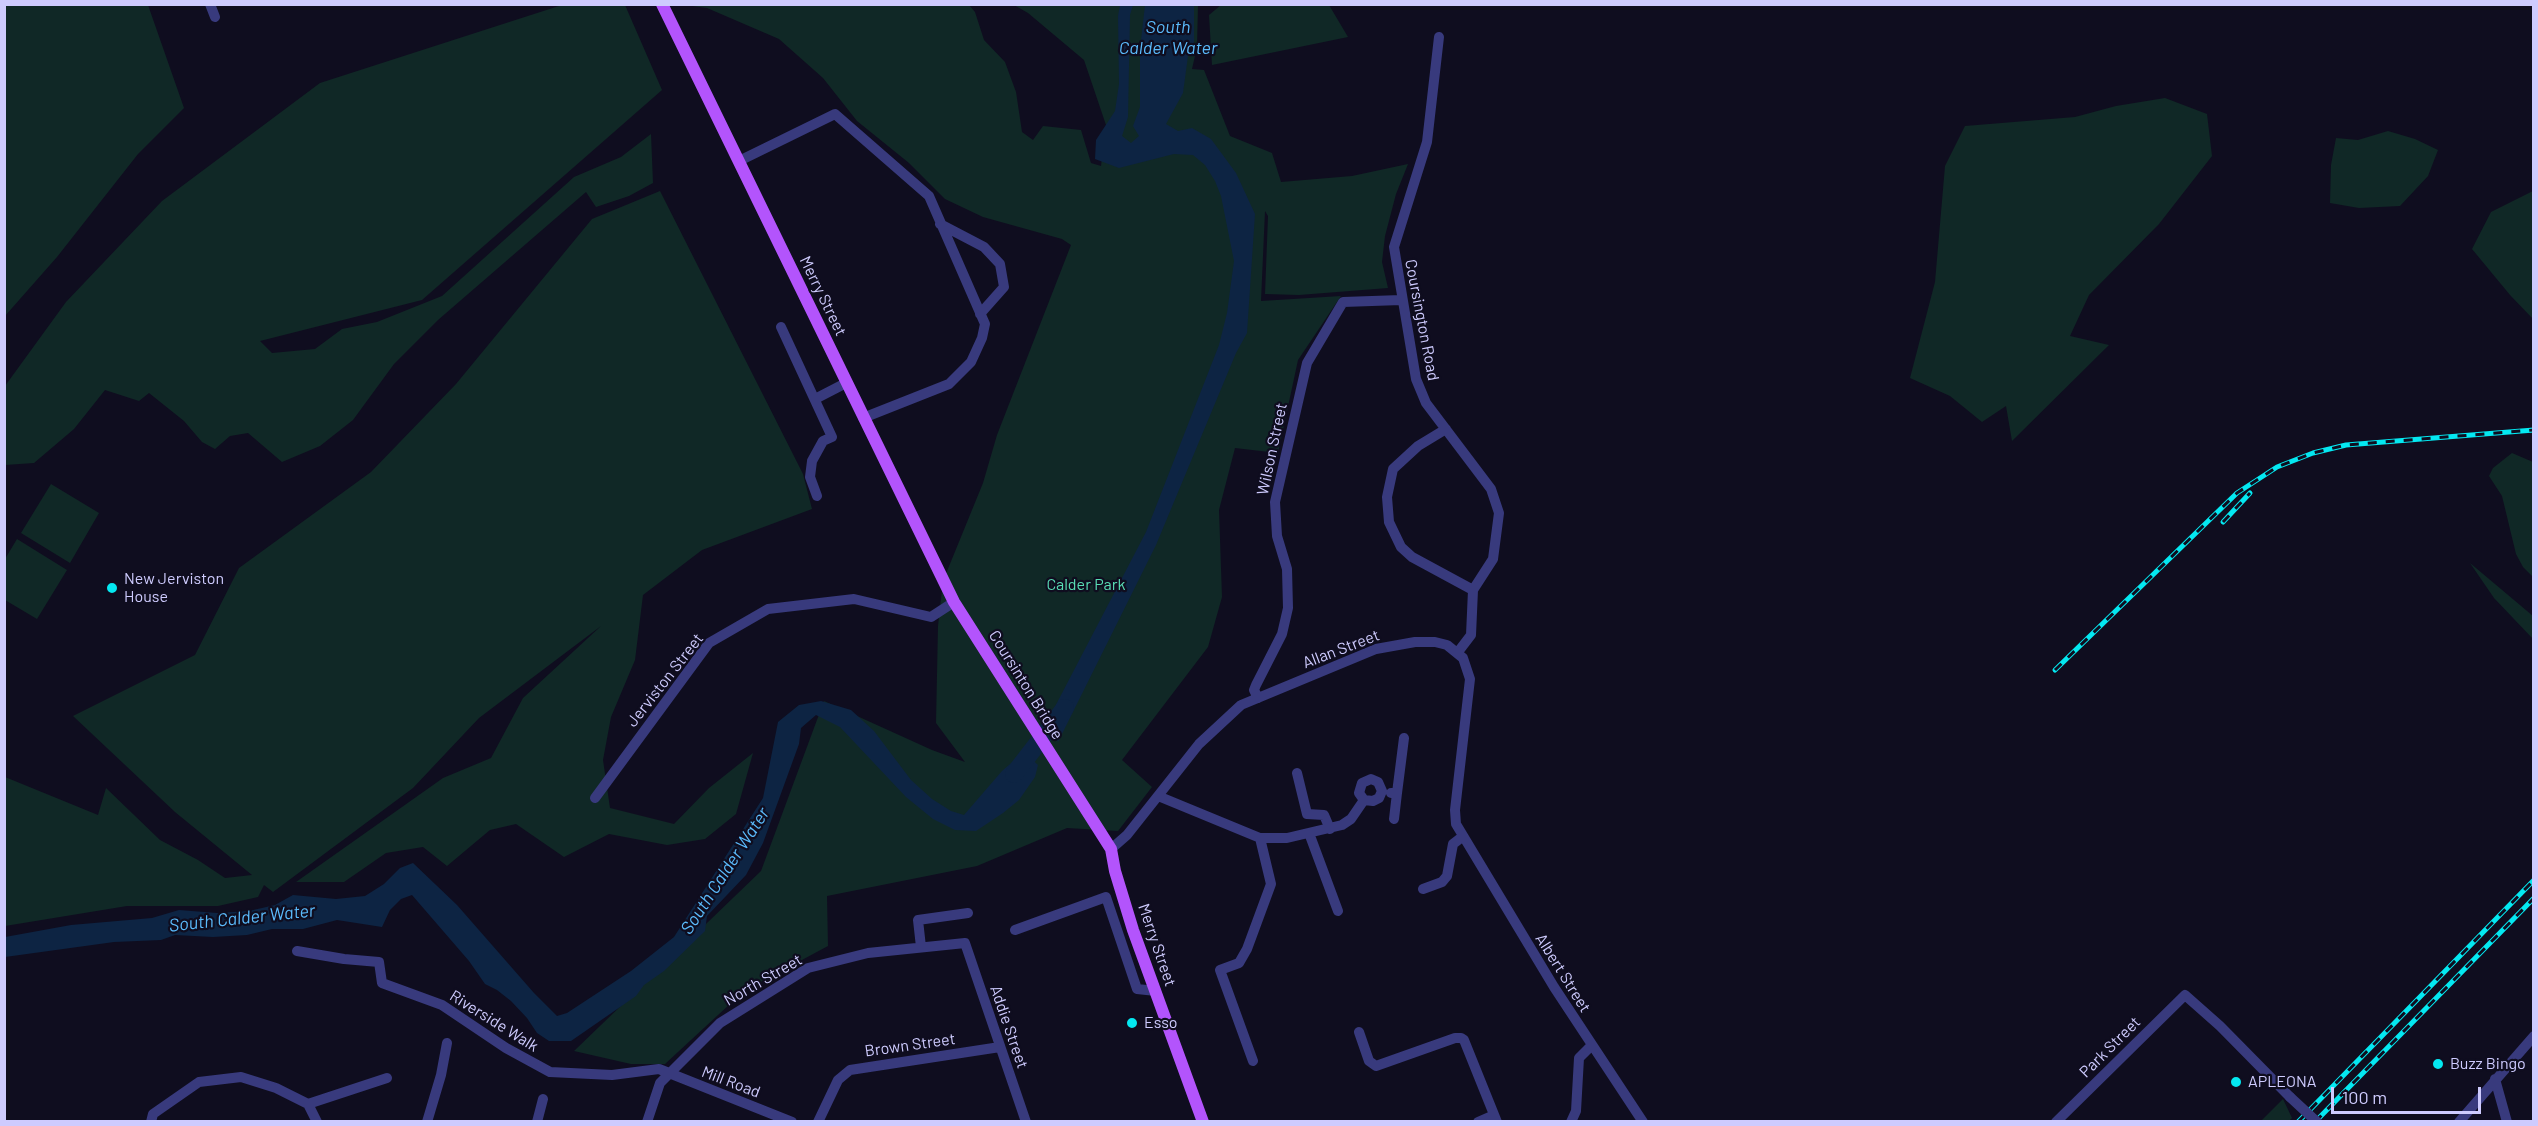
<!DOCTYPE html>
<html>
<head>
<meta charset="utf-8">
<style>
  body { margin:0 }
  #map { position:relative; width:2538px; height:1126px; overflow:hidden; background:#0f0d1f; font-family:Barlow,sans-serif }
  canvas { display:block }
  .frame { position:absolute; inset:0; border:6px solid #cecbfe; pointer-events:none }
  .scale { position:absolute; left:2331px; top:1087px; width:150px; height:27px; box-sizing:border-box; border:3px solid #cecbfe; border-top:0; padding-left:8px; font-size:18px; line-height:21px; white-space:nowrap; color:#cecbfe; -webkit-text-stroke:4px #0f0d1f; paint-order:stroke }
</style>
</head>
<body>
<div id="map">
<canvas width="2538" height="1126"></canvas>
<div class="frame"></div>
<div class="scale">100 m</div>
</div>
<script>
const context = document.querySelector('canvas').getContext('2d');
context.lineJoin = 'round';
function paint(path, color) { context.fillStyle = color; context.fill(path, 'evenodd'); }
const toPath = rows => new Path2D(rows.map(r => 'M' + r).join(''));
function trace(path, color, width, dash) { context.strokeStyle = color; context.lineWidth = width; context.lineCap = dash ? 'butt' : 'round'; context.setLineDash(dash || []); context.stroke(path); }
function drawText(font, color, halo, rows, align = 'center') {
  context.font = font + ' Barlow,sans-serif'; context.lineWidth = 4.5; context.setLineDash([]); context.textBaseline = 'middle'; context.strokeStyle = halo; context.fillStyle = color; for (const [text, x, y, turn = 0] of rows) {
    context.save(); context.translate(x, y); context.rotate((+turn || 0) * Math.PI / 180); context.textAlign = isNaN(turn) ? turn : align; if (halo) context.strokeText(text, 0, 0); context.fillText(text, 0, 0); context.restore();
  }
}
const green = toPath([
  [5,4,148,5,184,108,138,154,57,257,5,316],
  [562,5,625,5,662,90,422,300,260,341,272,353,315,349,342,329,377,322,442,296,574,177,621,157,651,134,653,183,629,196,596,207,586,192,438,320,394,364,353,420,320,446,282,462,248,433,230,436,215,449,202,442,184,421,149,393,139,401,105,390,74,429,34,463,5,465,5,386,66,302,162,201,320,83],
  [685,5,969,5,975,12,984,40,1005,62,1016,92,1022,132,1033,140,1043,126,1081,130,1091,163,1101,166,1106,125,1084,60,1028,13,1014,5,1198,5,1197,47,1192,69,1204,70,1230,136,1272,153,1281,182,1352,176,1408,164,1396,194,1385,236,1382,262,1388,288,1299,295,1265,294,1268,216,1265,211,1261,301,1341,296,1298,360,1278,453,1235,448,1219,510,1222,597,1208,647,1122,760,1152,787,1118,831,1067,828,977,866,827,896,828,946,744,991,665,1064,631,1064,574,1051,761,871,824,701,932,750,965,762,936,723,938,626,943,581,983,483,997,435,1071,245,1062,239,983,217,945,199,909,163,857,121,823,78,779,39,707,8],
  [1221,5,1329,5,1348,37,1212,65,1209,15],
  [2165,98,2207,114,2212,156,2159,224,2089,295,2070,336,2109,345,2012,441,2006,406,1982,422,1950,396,1910,378,1935,282,1945,166,1965,126,2075,117,2116,106],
  [2388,131,2415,139,2438,150,2428,176,2400,206,2359,208,2330,203,2331,165,2336,138,2358,140],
  [660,191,803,474,812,509,702,550,643,595,635,660,611,717,603,760,610,808,674,824,709,788,753,753,736,814,705,839,667,845,609,834,564,857,516,824,490,830,447,866,423,847,386,853,344,882,296,882,443,778,491,758,523,698,601,626,479,718,413,788,273,892,264,885,258,897,218,906,127,906,5,926,5,777,98,815,106,788,160,840,198,860,225,878,252,875,175,812,73,716,195,655,239,568,371,472,456,384,592,219],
  [2533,191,2533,319,2510,295,2472,249,2491,212],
  [2512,453,2533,462,2533,577,2523,567,2516,554,2502,496,2489,476,2493,468],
  [51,484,99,513,70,563,21,533],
  [17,539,67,570,37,619,5,600,5,559],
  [2470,563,2533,616,2533,639,2494,598],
  [2283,1099,2292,1118,2289,1121,2261,1121]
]);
const water = toPath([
  [1120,5,1133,5,1130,15,1128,117,1122,136,1131,143,1139,136,1133,126,1140,107,1140,49,1145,5,1194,5,1194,51,1188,56,1183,93,1166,124,1178,131,1192,128,1211,139,1236,173,1255,214,1247,333,1236,353,1156,545,1058,742,1048,720,1146,532,1219,345,1227,313,1234,261,1221,196,1215,181,1205,165,1193,155,1174,154,1119,168,1095,159,1096,140,1115,111,1119,84,1118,16],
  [821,701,851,710,874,731,911,780,932,799,951,811,964,815,1002,771,1024,752,1038,765,1035,777,1019,800,1003,813,976,831,955,830,933,819,906,797,840,727,816,715,801,728,799,744,763,843,746,875,707,916,705,931,664,971,644,985,636,996,571,1041,549,1041,537,1033,527,1018,511,1001,497,990,485,984,469,961,412,895,401,899,390,910,382,927,337,920,303,929,272,929,247,935,213,937,175,935,161,940,114,942,5,957,5,937,71,925,152,918,179,910,217,913,249,911,275,905,293,895,336,899,365,896,384,884,400,868,413,863,457,905,534,993,557,1016,567,1013,631,971,674,937,763,798,778,722,799,705]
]);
const river = toPath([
  [1014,774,1065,708]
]);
const minor = toPath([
  [210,4,215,17],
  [1439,37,1427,142,1394,247,1416,379,1426,403,1491,489,1499,513,1493,559,1473,590,1471,635,1458,652],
  [739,161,835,114,929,196,985,324,982,338,971,362,949,384,863,418],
  [940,224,984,247,1000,264,1004,287,980,314],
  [781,327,832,437,823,441,812,461,810,477,817,496],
  [815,399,846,383],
  [1446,429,1418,446,1393,469,1387,497,1389,522,1401,547,1412,557,1473,590],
  [1258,698,1254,690,1256,685,1282,634,1288,608,1287,569,1277,536,1275,502,1307,363,1343,302,1401,300],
  [1297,773,1307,814,1324,815,1330,829],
  [1391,793,1397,793,1394,819],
  [1397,793,1404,738],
  [1158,796,1260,838,1287,838,1342,825,1351,819,1364,800,1359,793,1362,783,1371,779,1378,782,1382,791,1379,798,1373,801,1364,800],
  [595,798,709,643,768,609,854,599,931,617,954,602],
  [1309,833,1338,911],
  [1111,849,1127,835,1199,744,1241,705,1376,649,1415,642,1435,642,1447,645,1463,658,1470,679,1455,810,1456,824,1554,987,1643,1122],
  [1423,889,1442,882,1447,876,1453,844,1462,837],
  [1015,930,1106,897,1137,989,1156,991],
  [921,947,918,920,968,913],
  [297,951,344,959,379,962,382,983,442,1005,506,1048,550,1072,612,1075,659,1069,792,1122],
  [1359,1032,1369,1061,1376,1066,1455,1038,1461,1038,1464,1040,1497,1122],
  [1253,1061,1220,970,1239,963,1247,949,1271,884,1260,838],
  [2495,1079,2507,1122],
  [308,1104,387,1078],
  [151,1122,153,1114,199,1082,241,1077,276,1088,308,1104,317,1122],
  [427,1122,441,1075,447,1043],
  [537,1122,543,1099],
  [647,1122,660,1083,720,1023,808,968,868,953,965,943,1026,1122],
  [818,1122,838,1080,850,1070,1000,1047],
  [1478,1122,1494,1115],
  [1571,1122,1576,1111,1579,1058,1591,1046],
  [2056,1122,2185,995,2220,1026,2290,1097],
  [2459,1122,2534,1036]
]);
const major = toPath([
  [662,4,954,602,1111,849,1115,871,1133,930,1203,1122]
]);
const rail = toPath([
  [2223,522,2250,493],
  [2055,670,2237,493,2277,467,2313,453,2346,445,2534,430],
  [2298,1122,2534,880],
  [2315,1122,2534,898]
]);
const minorBridge = toPath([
  [2290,1097,2317,1122]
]);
const markers = [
  [112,588,6,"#04e8f1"],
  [1132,1023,6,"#04e8f1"],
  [2438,1064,6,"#04e8f1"],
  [2236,1082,6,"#04e8f1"]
];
const streetNames = [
  ["Merry Street",823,296,64],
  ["Coursington Road",1422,320,79],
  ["Wilson Street",1272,449,-78],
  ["Allan Street",1341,649,-21],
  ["Jerviston Street",665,680,-52],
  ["Coursinton Bridge",1026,685,58],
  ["Merry Street",1157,945,71],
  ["Albert Street",1563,973,58],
  ["North Street",763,980,-30],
  ["Riverside Walk",494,1021,32],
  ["Addie Street",1009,1027,71],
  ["Brown Street",910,1045,-8],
  ["Park Street",2110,1047,-45],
  ["Mill Road",731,1082,21]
];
const poiNames = [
  ["New Jerviston",124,579],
  ["House",124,597],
  ["Esso",1144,1023],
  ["Buzz Bingo",2450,1064],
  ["APLEONA",2248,1082]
];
const parkNames = [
  ["Calder Park",1086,585]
];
const waterNames = [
  ["South",1168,27],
  ["Calder Water",1168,48],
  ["South Calder Water",725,871,-57],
  ["South Calder Water",242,918,-6]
];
paint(green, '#102826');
paint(water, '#0d2443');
trace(river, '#0d2443', 18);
trace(minor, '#383a7d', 10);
trace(major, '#b354fc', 12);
trace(rail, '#04e8f1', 5);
trace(rail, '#0f0d1f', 3, [9]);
trace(minorBridge, '#383a7d', 10);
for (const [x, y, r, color] of markers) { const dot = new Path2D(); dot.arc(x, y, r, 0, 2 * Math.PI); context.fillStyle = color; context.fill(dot); trace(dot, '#0f0d1f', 2); }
drawText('16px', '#cecbfe', '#0f0d1f', streetNames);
drawText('16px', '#cecbfe', '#0f0d1f', poiNames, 'left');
drawText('16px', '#59dcb4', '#0f0d1f', parkNames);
drawText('italic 18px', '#5bbbfc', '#0f0d1f', waterNames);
</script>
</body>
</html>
